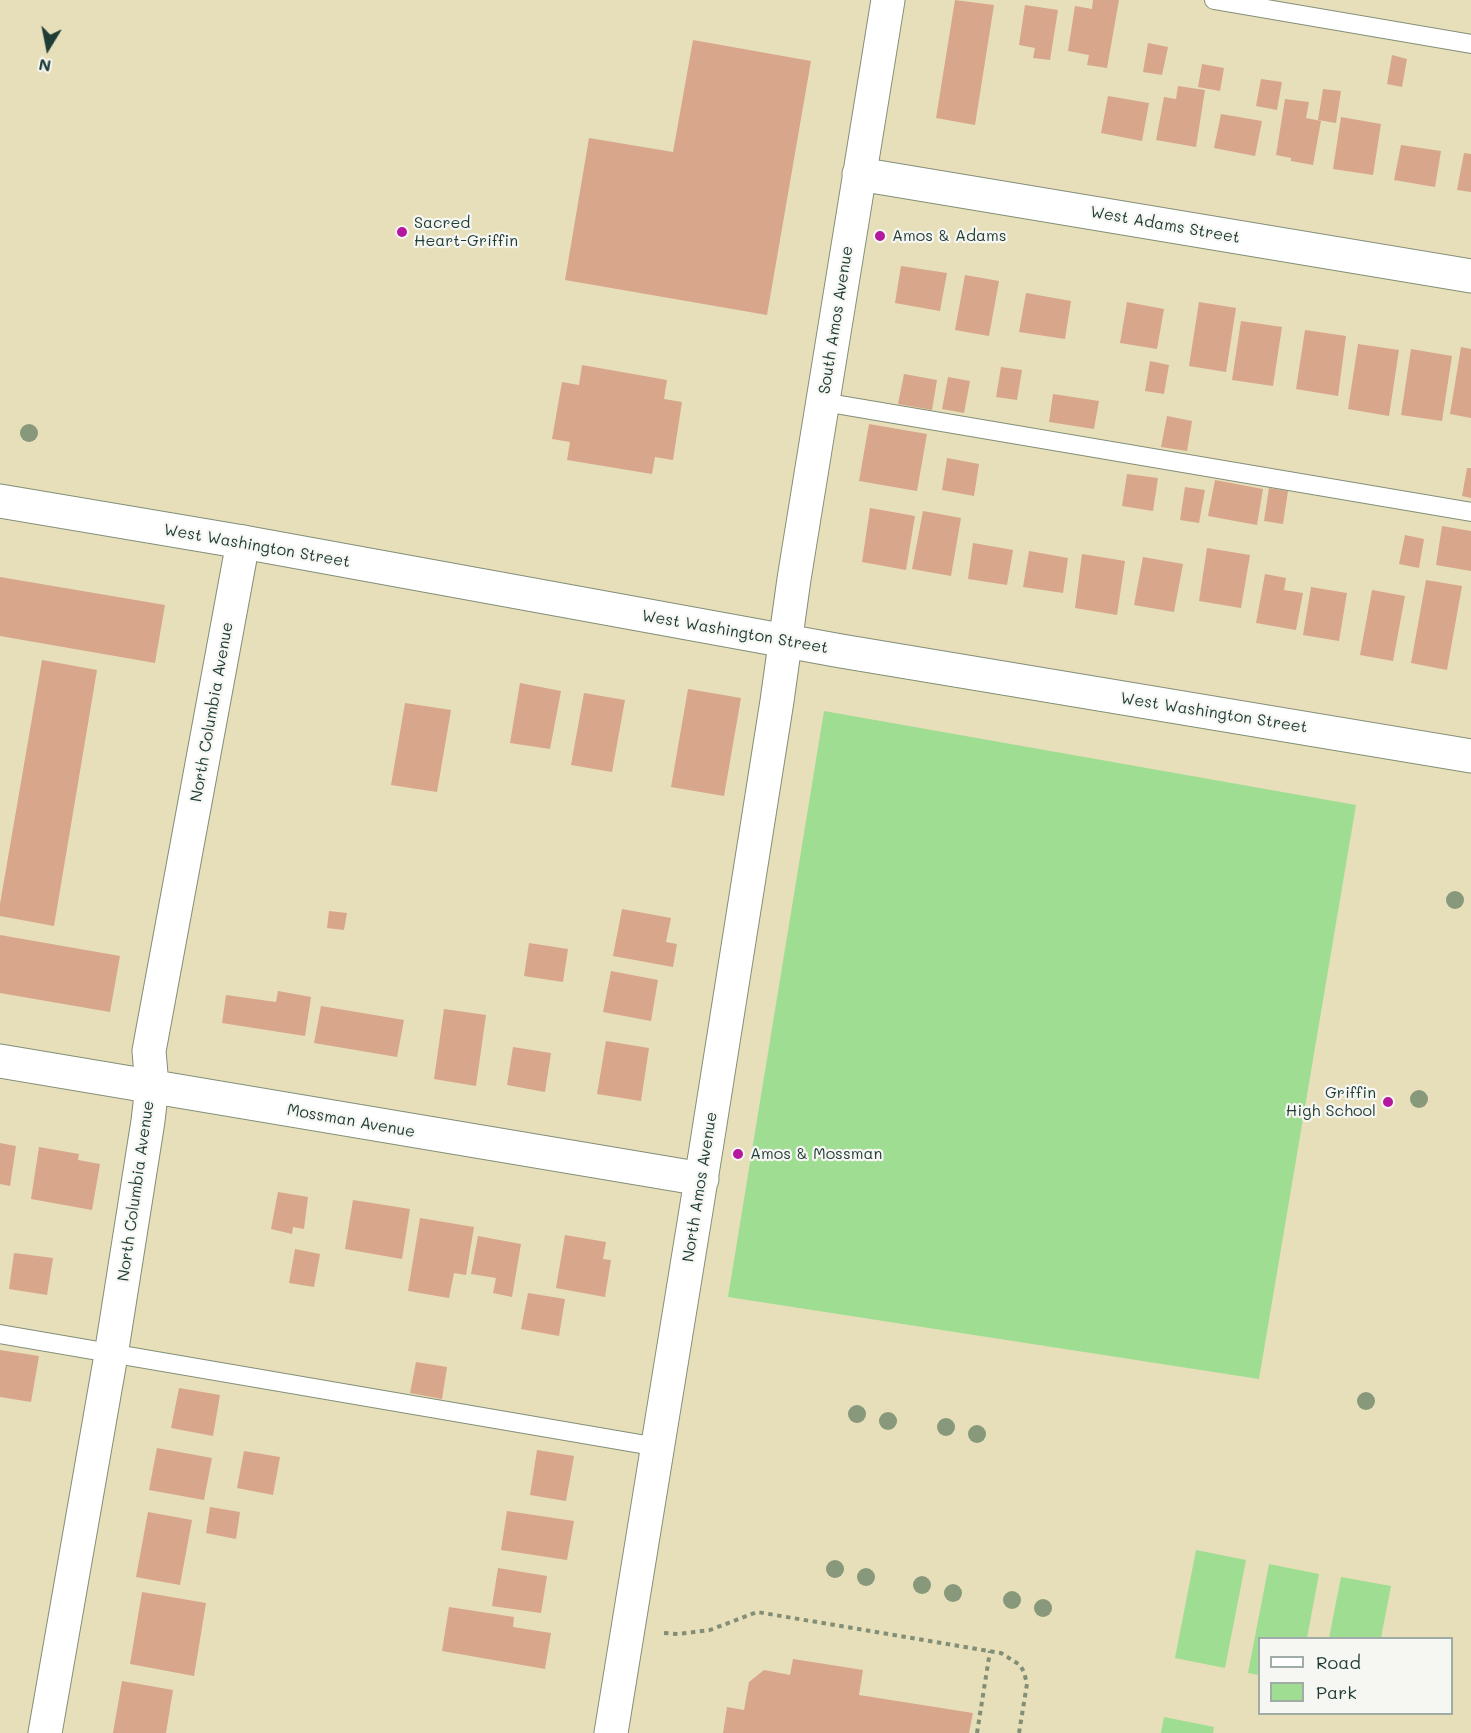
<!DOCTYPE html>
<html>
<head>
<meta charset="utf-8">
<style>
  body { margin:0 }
  #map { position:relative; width:1471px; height:1733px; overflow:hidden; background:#e7dfba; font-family:Mali,sans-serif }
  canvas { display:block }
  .legend { position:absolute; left:1258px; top:1637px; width:195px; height:78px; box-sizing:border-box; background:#f6f6f2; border:2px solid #a0aca6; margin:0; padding:8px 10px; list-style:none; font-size:18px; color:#1f3d34 }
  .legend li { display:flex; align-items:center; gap:12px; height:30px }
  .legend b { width:30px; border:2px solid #a0aca6 }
  .north { position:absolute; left:18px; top:18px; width:60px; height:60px; -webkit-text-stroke:4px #f6f6f2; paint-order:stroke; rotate:190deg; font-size:16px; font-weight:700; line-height:24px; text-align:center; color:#1f3d34 }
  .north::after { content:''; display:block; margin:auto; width:21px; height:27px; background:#1f3d34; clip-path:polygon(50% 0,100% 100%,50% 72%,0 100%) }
</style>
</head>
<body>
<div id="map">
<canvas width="1471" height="1733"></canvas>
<ul class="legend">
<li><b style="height:8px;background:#fff"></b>Road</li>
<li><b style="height:16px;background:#9fdd92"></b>Park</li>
</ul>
<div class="north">N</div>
</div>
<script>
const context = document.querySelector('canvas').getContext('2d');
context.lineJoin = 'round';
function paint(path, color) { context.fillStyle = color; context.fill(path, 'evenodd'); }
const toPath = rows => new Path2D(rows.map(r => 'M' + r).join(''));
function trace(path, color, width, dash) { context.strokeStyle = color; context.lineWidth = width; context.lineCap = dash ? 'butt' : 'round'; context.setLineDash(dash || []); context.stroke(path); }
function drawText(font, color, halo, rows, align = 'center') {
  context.font = font + ' Mali,sans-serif'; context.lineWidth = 4.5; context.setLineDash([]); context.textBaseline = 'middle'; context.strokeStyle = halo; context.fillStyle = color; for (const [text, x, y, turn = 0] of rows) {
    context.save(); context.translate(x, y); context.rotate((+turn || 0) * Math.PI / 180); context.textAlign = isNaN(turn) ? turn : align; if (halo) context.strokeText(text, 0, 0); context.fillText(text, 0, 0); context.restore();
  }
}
const green = toPath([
  [824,711,1356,805,1259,1379,728,1297],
  [1196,1550,1246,1560,1225,1668,1175,1658],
  [1269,1564,1319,1574,1307,1638,1260,1638,1259,1675,1248,1673],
  [1341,1577,1391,1586,1381,1638,1329,1638],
  [1164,1717,1214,1727,1213,1733,1161,1733]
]);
const building = toPath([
  [955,0,994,5,975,125,936,118],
  [1093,0,1119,0,1107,68,1087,65,1089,55,1068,51,1075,6,1092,9],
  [1025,5,1058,10,1050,60,1033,58,1035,48,1019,45],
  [693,40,811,61,767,315,565,280,589,138,673,152],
  [1148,43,1168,47,1162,75,1143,72],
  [1392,55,1407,59,1402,87,1387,84],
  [1202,64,1224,68,1220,91,1198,87],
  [1261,79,1282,82,1277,110,1256,106],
  [1178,86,1205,90,1196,147,1156,140,1164,97,1176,99],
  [1323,89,1341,91,1336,123,1318,120],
  [1108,96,1149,103,1142,141,1101,133],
  [1285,99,1309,102,1306,118,1321,121,1313,165,1291,161,1291,158,1276,155],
  [1221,114,1262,121,1255,156,1214,148],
  [1341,117,1381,124,1373,175,1333,169],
  [1401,145,1441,151,1435,187,1394,180],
  [1464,153,1471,154,1471,192,1457,190],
  [901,266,947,273,940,311,895,303],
  [965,275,999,281,989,336,955,330],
  [1026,293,1071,301,1065,339,1019,332],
  [1127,302,1164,309,1157,349,1120,343],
  [1199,302,1236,308,1226,372,1189,366],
  [1241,321,1282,327,1273,386,1232,380],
  [1305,330,1346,336,1338,396,1296,389],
  [1358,344,1399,350,1389,416,1348,409],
  [1461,347,1471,349,1471,418,1450,414],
  [1411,349,1452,356,1442,421,1401,415],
  [1150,361,1169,365,1164,394,1145,391],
  [582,365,667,380,664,399,682,402,673,460,655,457,652,474,567,460,570,442,552,439,562,382,579,385],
  [1001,367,1022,370,1017,400,996,397],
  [904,374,937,380,932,410,898,404],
  [948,377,970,381,964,413,942,409],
  [1053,394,1099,401,1094,429,1049,422],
  [1167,416,1192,421,1187,451,1161,447],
  [869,424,927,434,917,491,859,481],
  [947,458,979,464,974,496,942,490],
  [1467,468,1471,468,1471,498,1462,496],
  [1127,474,1158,478,1153,511,1122,506],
  [1215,480,1263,489,1257,525,1208,516],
  [1185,487,1205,490,1199,523,1180,520],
  [1269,488,1288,491,1283,524,1264,521],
  [870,508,915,516,906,570,862,562],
  [923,511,961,518,951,576,912,569],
  [1442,526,1471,531,1471,571,1436,565],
  [1405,535,1424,539,1419,568,1399,564],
  [973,543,1013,550,1007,585,968,579],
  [1207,548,1250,555,1241,608,1199,601],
  [1029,551,1068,558,1063,593,1023,587],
  [1082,554,1125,561,1117,615,1075,608],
  [1143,557,1183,564,1174,612,1134,605],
  [1265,574,1286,578,1284,590,1303,593,1296,630,1256,623],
  [0,577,165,605,155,663,0,636],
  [1426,580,1462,586,1447,670,1411,663],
  [1311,587,1347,593,1339,641,1303,635],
  [1372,590,1405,596,1393,661,1360,655],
  [42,660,97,670,54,926,0,916,0,904],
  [520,683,561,691,550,749,510,743],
  [688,689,741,698,724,796,671,787],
  [584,693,625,700,612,772,571,765],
  [405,703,451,710,437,792,391,785],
  [622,909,671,918,666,942,677,944,673,967,613,956],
  [329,911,347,913,344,930,327,928],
  [0,935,120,956,110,1012,0,993],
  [529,943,568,949,563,982,524,976],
  [611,971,658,980,651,1021,603,1012],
  [278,991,311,997,305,1036,222,1023,226,995,276,1002],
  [321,1006,404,1020,397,1057,314,1043],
  [444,1009,486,1015,476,1086,434,1079],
  [606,1041,649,1048,641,1101,597,1094],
  [513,1047,551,1053,545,1092,507,1085],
  [0,1143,16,1146,10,1186,0,1184],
  [39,1147,79,1154,78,1160,100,1164,92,1210,31,1199],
  [278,1192,308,1197,304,1229,293,1227,292,1234,271,1229],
  [353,1200,410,1209,402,1259,345,1249],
  [420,1218,474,1227,466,1275,454,1273,449,1298,408,1291],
  [565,1235,606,1242,603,1259,611,1260,605,1297,556,1288],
  [478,1236,521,1244,512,1297,493,1293,496,1278,471,1274],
  [295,1249,320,1254,314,1287,289,1283],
  [14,1253,53,1258,47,1295,9,1289],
  [528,1293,565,1299,559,1336,521,1329],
  [0,1350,39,1356,31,1402,0,1397],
  [416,1362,447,1367,442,1399,410,1393],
  [179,1388,220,1395,213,1436,171,1428],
  [157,1448,212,1458,204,1500,149,1490],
  [537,1450,574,1456,566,1501,530,1495],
  [244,1451,280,1457,273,1495,237,1488],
  [210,1507,240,1512,236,1539,206,1533],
  [507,1511,574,1521,567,1560,501,1550],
  [148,1512,192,1520,180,1585,136,1577],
  [498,1568,547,1576,541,1613,492,1606],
  [142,1592,206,1603,194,1676,130,1664],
  [449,1607,514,1617,513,1627,551,1633,545,1669,442,1651],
  [793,1659,863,1670,859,1695,973,1713,969,1733,723,1733,727,1707,744,1710,749,1682,764,1670,790,1675],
  [122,1681,173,1690,166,1733,113,1733]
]);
const path = toPath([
  [664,1633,678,1634,710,1630,757,1612,1001,1653,1020,1665,1024,1672,1027,1684,1019,1733],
  [977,1733,990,1651]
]);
const service = toPath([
  [1214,0,1471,44],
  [823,402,1471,512],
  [0,1334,658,1447]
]);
const minor = toPath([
  [859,174,1471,276],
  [0,1061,702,1179],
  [45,1733,111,1355,148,1121,152,1086,149,1051,243,542],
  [611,1733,706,1149,777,701,794,579,888,0]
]);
const tertiary = toPath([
  [0,501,243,542,841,651,1471,756]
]);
const trees = [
  [29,433],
  [1455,900],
  [1419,1099],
  [1366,1401],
  [857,1414],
  [888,1421],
  [946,1427],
  [977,1434],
  [835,1569],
  [866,1577],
  [922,1585],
  [953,1593],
  [1012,1600],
  [1043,1608]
];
const markers = [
  [402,232,6,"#b5179e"],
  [880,236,6,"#b5179e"],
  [1388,1102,6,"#b5179e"],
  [738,1154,6,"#b5179e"]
];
const poiNames = [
  ["Sacred",414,223],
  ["Heart-Griffin",414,241],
  ["Amos & Adams",892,236],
  ["Griffin",1376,1093,"right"],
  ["High School",1376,1111,"right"],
  ["Amos & Mossman",750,1154]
];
const streetNames = [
  ["West Adams Street",1165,225,10],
  ["South Amos Avenue",836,320,-81],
  ["West Washington Street",257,546,10],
  ["West Washington Street",735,632,10],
  ["North Columbia Avenue",212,712,-80],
  ["West Washington Street",1214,713,9],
  ["Mossman Avenue",351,1121,10],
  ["North Amos Avenue",700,1187,-81],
  ["North Columbia Avenue",136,1191,-82]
];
paint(green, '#9fdd92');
paint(building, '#d8a68b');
trace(service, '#838e77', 20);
trace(minor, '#838e77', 35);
trace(tertiary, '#838e77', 35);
trace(path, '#838e77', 4, [4.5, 4.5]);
trace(service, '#fff', 18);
trace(minor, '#fff', 33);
trace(tertiary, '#fff', 33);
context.fillStyle = '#87987b';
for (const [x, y] of trees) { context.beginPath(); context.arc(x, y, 9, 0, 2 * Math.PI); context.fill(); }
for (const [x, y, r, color] of markers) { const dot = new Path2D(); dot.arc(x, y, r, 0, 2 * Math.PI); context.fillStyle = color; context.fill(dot); trace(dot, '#f6f6f2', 2); }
drawText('16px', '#1f3d34', '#f6f6f2', poiNames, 'left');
drawText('16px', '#1f3d34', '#f6f6f2', streetNames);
</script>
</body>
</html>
